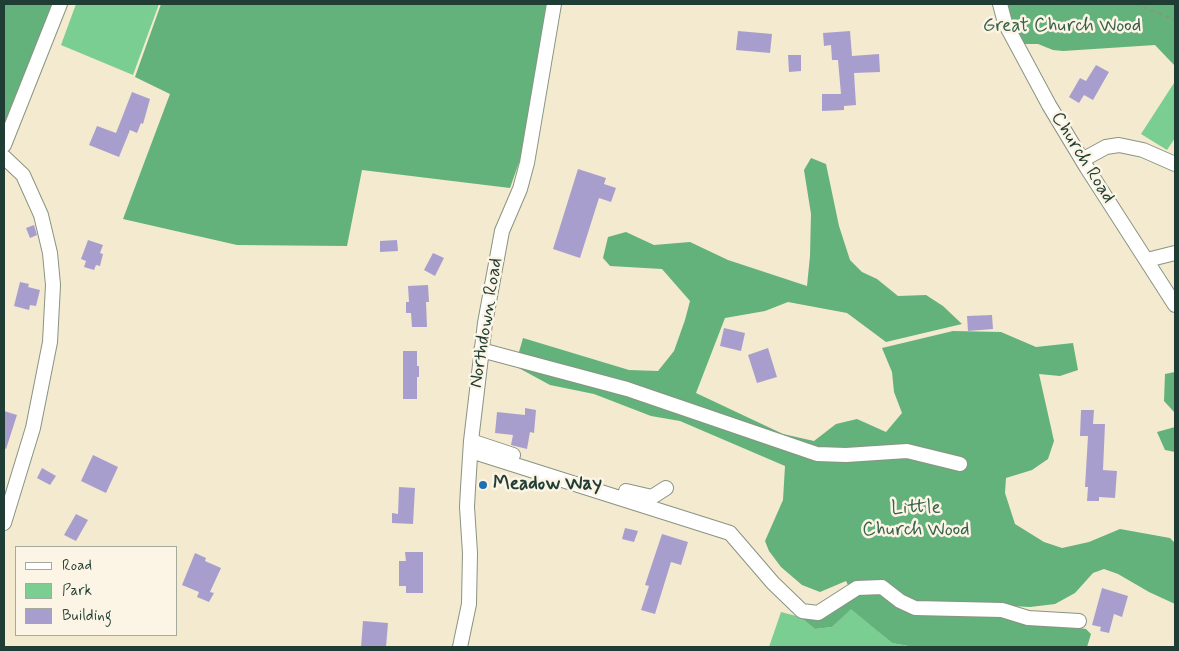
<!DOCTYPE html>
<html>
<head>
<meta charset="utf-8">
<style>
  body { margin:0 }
  #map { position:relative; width:1179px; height:651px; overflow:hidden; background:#f3ead0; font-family:Mynerve,sans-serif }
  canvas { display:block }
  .frame { position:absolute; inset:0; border:5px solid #1f3d34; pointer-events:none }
  .legend { position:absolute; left:15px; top:546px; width:162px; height:90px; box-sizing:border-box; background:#fcf5e5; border:1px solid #a4ab9e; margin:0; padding:6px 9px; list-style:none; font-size:15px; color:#1f3d34 }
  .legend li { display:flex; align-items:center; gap:10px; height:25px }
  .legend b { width:25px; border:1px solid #a4ab9e }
</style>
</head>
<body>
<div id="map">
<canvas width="1179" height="651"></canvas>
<div class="frame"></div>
<ul class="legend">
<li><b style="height:6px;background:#fff"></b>Road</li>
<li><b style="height:14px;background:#7ace91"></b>Park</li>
<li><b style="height:14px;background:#a89ece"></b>Building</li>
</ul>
</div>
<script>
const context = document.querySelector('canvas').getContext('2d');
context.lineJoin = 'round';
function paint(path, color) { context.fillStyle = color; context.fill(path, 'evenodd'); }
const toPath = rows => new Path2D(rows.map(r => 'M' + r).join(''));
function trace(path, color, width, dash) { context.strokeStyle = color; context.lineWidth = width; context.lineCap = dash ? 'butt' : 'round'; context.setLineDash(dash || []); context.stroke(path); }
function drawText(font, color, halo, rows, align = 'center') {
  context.font = font + ' Mynerve,sans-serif'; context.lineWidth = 5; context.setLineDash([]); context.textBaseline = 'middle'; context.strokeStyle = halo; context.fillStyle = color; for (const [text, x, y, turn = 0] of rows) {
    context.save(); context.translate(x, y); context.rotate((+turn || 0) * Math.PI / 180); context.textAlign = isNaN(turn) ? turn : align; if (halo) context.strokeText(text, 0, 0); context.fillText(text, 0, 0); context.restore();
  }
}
const green = toPath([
  [76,4,159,4,133,75,61,45],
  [1174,83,1175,138,1167,150,1141,134],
  [851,608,892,643,914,647,769,647,781,612,800,617,815,629,832,627]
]);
const forest = toPath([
  [4,4,57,4,4,134],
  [161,4,549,4,523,151,510,188,362,170,347,246,237,245,123,219,170,94,135,77],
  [1007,4,1175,4,1175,66,1155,45,1063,51,1053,50,1038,44,1024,44,1008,10],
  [811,158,826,164,839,226,850,260,862,272,877,279,898,296,926,295,943,306,962,324,886,342,847,313,788,302,765,311,725,318,696,393,783,434,814,441,836,424,857,419,886,432,902,413,894,392,892,372,882,348,953,331,1001,332,1036,347,1073,343,1078,370,1060,376,1039,374,1054,441,1048,459,1032,470,1006,478,1005,493,1015,524,1044,542,1062,548,1089,542,1120,529,1170,538,1175,543,1175,604,1149,592,1118,574,1104,569,1093,573,1075,593,1055,604,1030,607,1011,606,1060,625,1086,629,1091,634,1087,647,914,647,892,643,851,609,832,627,815,629,800,617,821,619,852,593,846,581,820,592,802,585,781,567,769,551,765,541,783,500,785,466,680,421,651,416,594,394,550,385,515,366,523,338,629,370,658,371,674,351,685,320,690,301,662,269,610,266,603,258,608,237,626,232,654,245,690,242,728,260,807,286,810,256,811,214,804,170],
  [1175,372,1175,413,1164,401,1165,374],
  [1175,427,1175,452,1165,450,1157,432]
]);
const building = toPath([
  [738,31,772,34,770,53,736,50],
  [850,31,852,56,879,54,880,72,854,73,856,105,844,106,844,110,822,111,822,94,841,94,838,60,832,60,831,45,824,46,823,33],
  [788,55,801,55,801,71,789,72],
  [1096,65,1109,72,1093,100,1084,95,1079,103,1069,97,1080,78,1086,81],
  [132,92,150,99,143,124,141,123,137,133,130,130,119,157,89,145,97,126,116,133],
  [578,169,606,178,604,184,616,188,611,202,599,198,580,258,553,249],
  [34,225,37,235,30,238,26,228],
  [88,240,103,245,100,253,103,254,100,266,96,265,94,270,84,267,86,261,81,259],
  [397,240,398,251,380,252,380,241],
  [433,253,444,258,435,276,424,270],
  [20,282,29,284,28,287,40,290,36,306,30,305,29,310,14,306],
  [428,285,429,302,426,302,427,327,412,327,411,313,406,313,406,302,409,302,408,286],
  [992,315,993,329,968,331,967,316],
  [724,328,745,333,741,351,720,346],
  [768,348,777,377,757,383,748,355],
  [403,351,417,351,417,366,419,366,419,377,417,377,417,399,403,399],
  [525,408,536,410,534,433,530,432,527,449,511,445,513,435,495,433,497,412,525,415],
  [1081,410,1094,410,1093,424,1105,424,1103,470,1117,471,1115,498,1099,497,1099,501,1087,501,1088,487,1085,487,1088,436,1080,436],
  [4,411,17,415,6,449,4,448],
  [93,455,118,467,106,493,81,481],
  [42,468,56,476,50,485,37,478],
  [399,487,415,488,413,524,392,523,392,513,398,514],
  [76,514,88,520,76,541,64,535],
  [625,528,638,531,634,542,622,539],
  [662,534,688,542,681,565,671,562,655,614,641,610,649,586,645,585],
  [405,552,423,552,423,593,406,593,406,586,399,586,399,561,406,561],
  [195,553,206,558,205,561,221,568,210,592,214,593,209,602,197,597,199,592,182,585],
  [1102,588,1128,596,1122,617,1114,614,1109,633,1100,631,1101,627,1092,625],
  [363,621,388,623,386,647,361,647]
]);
const path = toPath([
  [1136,4,1175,20]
]);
const minor = toPath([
  [1000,4,1005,23,1049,105,1087,168,1175,305],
  [4,145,60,4],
  [4,157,23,175,41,215,50,253,53,285,50,342,33,428,4,523],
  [1082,160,1106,147,1119,145,1143,150,1175,164],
  [1147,260,1175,253],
  [481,350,627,389,817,454,846,455,907,451,960,464],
  [471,441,513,455],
  [471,451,730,533,773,583,802,611,818,613,857,588,882,587,900,601,915,608,1002,610,1028,618,1079,621],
  [626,491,652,497,666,488],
  [460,647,469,604,470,553,467,507,468,488,471,441,485,323,502,231,520,189,527,163,554,4]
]);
const markers = [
  [483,485,5,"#1f6fb2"]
];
const parkNames = [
  ["Great Church Wood",1062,27],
  ["Little",916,509],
  ["Church Wood",916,531]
];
const streetNames = [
  ["Church Road",1082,158,58],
  ["Northdown Road",487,323,-81]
];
const poiNames = [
  ["Meadow Way",493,485]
];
paint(green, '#7ace91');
paint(forest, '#63b17b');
paint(building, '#a89ece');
trace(minor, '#899482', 16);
trace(path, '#899482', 2, [4, 4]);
trace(minor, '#fff', 14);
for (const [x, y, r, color] of markers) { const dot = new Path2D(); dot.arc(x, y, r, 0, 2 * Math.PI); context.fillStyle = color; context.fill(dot); trace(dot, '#fcf5e5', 2); }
drawText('19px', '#36614b', '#fcf5e5', parkNames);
drawText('19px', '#1f3d34', '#fcf5e5', streetNames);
drawText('bold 19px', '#1f3d34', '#fcf5e5', poiNames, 'left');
</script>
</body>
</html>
